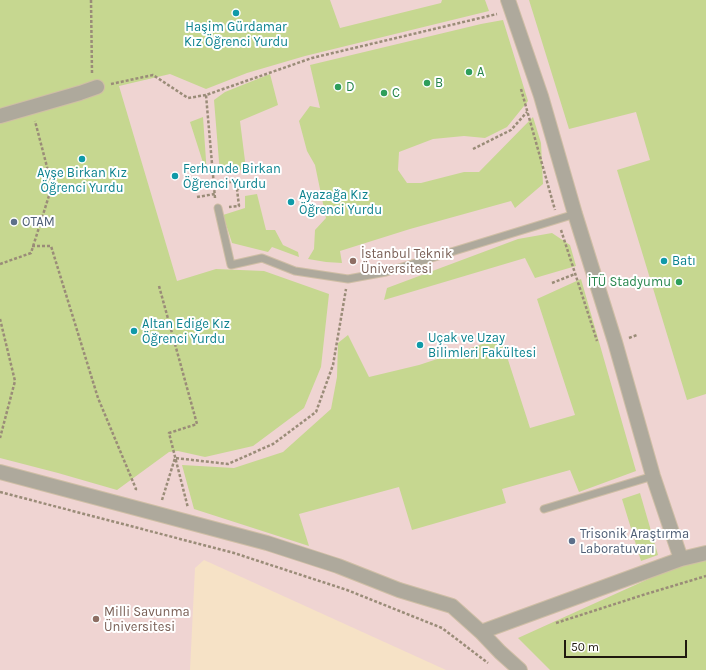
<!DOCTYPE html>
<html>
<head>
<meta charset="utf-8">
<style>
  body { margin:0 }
  #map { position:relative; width:706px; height:670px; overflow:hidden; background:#f6e2c6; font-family:Karla,sans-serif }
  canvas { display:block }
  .scale { position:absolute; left:564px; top:640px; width:123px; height:18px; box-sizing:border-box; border:2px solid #20190f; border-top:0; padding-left:5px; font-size:12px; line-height:14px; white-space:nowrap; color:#20190f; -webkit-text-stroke:3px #fff; paint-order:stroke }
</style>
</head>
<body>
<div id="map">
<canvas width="706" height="670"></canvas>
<div class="scale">50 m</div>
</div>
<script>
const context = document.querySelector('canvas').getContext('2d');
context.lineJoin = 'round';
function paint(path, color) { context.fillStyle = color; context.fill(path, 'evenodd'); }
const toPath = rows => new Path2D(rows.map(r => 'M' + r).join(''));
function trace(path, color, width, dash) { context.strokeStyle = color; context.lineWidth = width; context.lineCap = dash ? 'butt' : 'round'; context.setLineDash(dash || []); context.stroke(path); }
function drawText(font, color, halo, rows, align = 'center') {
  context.font = font + ' Karla,sans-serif'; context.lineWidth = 4; context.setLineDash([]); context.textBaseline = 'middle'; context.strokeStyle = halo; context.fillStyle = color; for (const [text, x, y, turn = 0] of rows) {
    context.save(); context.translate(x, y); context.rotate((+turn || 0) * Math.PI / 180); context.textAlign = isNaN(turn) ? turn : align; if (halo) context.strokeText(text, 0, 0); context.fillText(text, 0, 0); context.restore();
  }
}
const education = toPath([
  [0,0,706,0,706,670,446,670,204,560,195,568,190,670,0,670]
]);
const green = toPath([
  [0,0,330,0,340,28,441,3,442,0,485,0,489,11,305,56,247,73,206,89,170,74,119,86,177,281,216,269,264,271,329,294,321,367,304,408,253,446,205,457,178,451,169,452,117,490,58,473,0,458],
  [529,0,706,0,706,394,687,400,617,170,650,160,636,112,569,129],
  [503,20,528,101,507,127,485,138,464,136,433,139,399,152,398,170,407,183,421,183,464,172,479,172,533,117,541,143,543,184,515,208,511,201,410,229,340,251,342,263,326,262,308,259,314,249,315,230,326,218,315,165,307,151,299,121,310,106,320,108,310,65,481,24],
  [270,74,278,105,240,121,246,169,220,174,214,100,225,92],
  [203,117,207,175,190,122],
  [257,194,266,230,275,230,283,245,298,252,299,257,272,247,268,252,232,243,223,215,245,208,245,196],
  [552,233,570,245,576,266,535,278,525,258,384,300,387,288,518,239],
  [581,279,636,471,579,492,570,470,502,489,506,503,412,530,399,487,299,514,309,546,194,509,182,465,234,468,283,452,331,409,337,377,338,343,348,335,369,377,419,365,501,338,530,428,575,415,537,299],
  [640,493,658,555,641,561,622,499],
  [706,561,706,670,550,670,518,638,686,562]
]);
const path = toPath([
  [91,0,92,73],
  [111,84,153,75,188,98,206,95],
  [521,89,555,210],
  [473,149,511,130,527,112],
  [214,185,236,181,239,206,229,207],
  [237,189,262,183],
  [197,197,215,194],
  [215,198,206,95,312,58,497,14],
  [561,230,597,341],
  [32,246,51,246,98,398,136,489,135,492],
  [0,264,31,253,52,186,35,121],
  [552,283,575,274],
  [159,286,197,424,169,433,188,508],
  [0,319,15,381,0,438],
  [629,338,637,335],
  [0,492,234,553,347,590,442,628,488,663],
  [162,500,175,458,228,464,273,444,316,412,333,365,346,289],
  [556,623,646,594,706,576]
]);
const lane = toPath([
  [218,208,231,265,262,258,295,271,348,279,386,272,575,214],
  [544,509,653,476]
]);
const street = toPath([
  [508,0,541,96,575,214,615,342,653,476,681,559],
  [0,116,80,93,97,87],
  [0,472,267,543,338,566,399,590,452,606,481,632,500,652,520,670],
  [481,632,681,559,706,553]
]);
const markers = [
  [236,13,4,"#0f9aa8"],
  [469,72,4,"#2e9e5b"],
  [427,83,4,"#2e9e5b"],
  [338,87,4,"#2e9e5b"],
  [384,93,4,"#2e9e5b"],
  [82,159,4,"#0f9aa8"],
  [175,176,4,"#0f9aa8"],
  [291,202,4,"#0f9aa8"],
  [14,222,4,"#5c6f8a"],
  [353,261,4,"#8d6e63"],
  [664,261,4,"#0f9aa8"],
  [679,282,4,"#2e9e5b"],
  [134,331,4,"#0f9aa8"],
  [420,345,4,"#0f9aa8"],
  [572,541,4,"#5c6f8a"],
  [96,619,4,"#8d6e63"]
];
const cultureNames = [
  ["Haşim Gürdamar",236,27,"center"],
  ["Kız Öğrenci Yurdu",236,42,"center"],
  ["Ferhunde Birkan",183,169],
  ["Öğrenci Yurdu",183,184],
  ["Ayşe Birkan Kız",82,173,"center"],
  ["Öğrenci Yurdu",82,188,"center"],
  ["Ayazağa Kız",299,195],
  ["Öğrenci Yurdu",299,210],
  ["Batı",672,261],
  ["Altan Edige Kız",142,324],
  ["Öğrenci Yurdu",142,339],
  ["Uçak ve Uzay",428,338],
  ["Bilimleri Fakültesi",428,353]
];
const leisureNames = [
  ["A",477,72],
  ["B",435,83],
  ["D",346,87],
  ["C",392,93],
  ["İTÜ Stadyumu",671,282,"right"]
];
const serviceNames = [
  ["OTAM",22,222],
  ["Trisonik Araştırma",580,534],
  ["Laboratuvarı",580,549]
];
const educationNames = [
  ["İstanbul Teknik",361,254],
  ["Üniversitesi",361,269],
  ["Milli Savunma",104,612],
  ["Üniversitesi",104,627]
];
paint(education, '#efd4d2');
paint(green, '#c6d790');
trace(lane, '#cfbea5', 9);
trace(street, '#cfbea5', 16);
trace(path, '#9a8c78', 2.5, [3, 2]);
trace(lane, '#aea99c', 7);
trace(street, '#aea99c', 14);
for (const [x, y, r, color] of markers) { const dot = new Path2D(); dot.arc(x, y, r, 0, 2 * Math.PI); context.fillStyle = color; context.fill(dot); trace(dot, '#fff', 1.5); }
drawText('13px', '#0d838f', '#fff', cultureNames, 'left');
drawText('13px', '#27864d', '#fff', leisureNames, 'left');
drawText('13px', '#4e5e75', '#fff', serviceNames, 'left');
drawText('13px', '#785e54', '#fff', educationNames, 'left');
</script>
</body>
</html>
